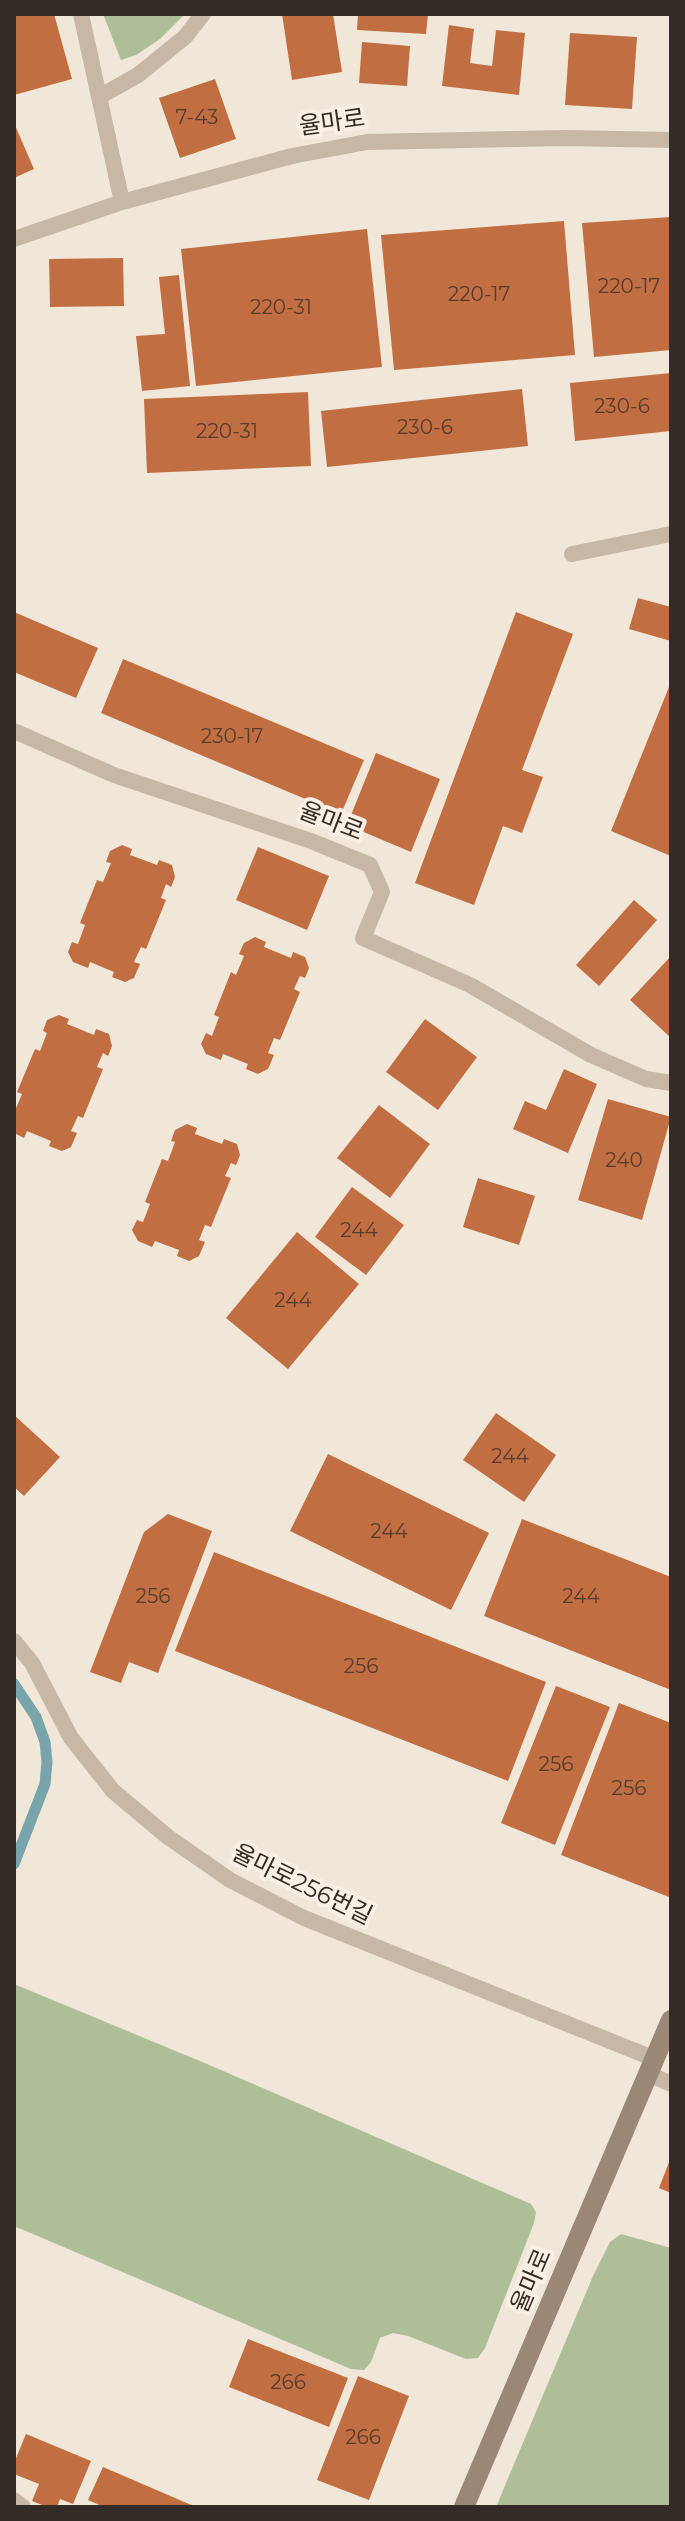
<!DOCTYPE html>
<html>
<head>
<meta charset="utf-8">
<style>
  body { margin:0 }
  #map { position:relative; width:685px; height:2521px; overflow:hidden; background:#f0e7d8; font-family:Montserrat,sans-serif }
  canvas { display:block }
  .frame { position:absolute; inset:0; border:16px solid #332b26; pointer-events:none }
</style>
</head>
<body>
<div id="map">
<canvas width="685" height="2521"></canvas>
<div class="frame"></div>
</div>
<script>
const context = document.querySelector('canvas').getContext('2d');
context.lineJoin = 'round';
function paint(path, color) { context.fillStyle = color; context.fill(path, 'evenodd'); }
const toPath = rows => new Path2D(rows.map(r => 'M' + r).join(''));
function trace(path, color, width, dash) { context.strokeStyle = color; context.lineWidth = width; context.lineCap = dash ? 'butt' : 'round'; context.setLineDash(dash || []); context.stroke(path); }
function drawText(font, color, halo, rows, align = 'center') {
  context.font = font + ' Montserrat,"Noto Sans KR",sans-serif'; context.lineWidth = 8; context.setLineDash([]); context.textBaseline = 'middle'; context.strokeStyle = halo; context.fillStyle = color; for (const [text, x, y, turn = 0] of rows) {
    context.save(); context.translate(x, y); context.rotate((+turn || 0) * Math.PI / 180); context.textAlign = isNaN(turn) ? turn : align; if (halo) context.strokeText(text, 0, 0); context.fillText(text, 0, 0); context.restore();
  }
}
const green = toPath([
  [103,14,185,14,160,39,136,55,121,60],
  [14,1984,207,2064,531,2204,536,2212,534,2223,485,2348,478,2358,466,2359,408,2336,393,2333,380,2338,371,2362,364,2370,351,2369,14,2226],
  [621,2234,671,2248,671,2507,496,2507,593,2276,610,2242]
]);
const stream = toPath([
  [14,1684,36,1717,45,1742,47,1762,45,1784,14,1864]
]);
const building = toPath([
  [14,14,54,14,72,79,14,95],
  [282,14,333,14,342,72,292,80],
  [358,14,428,14,426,34,357,30],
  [449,25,474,29,470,63,492,66,496,30,525,33,519,95,442,86],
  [570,33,637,37,632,109,565,105],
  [362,42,410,46,407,86,359,83],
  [215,79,236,139,180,158,159,98],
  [14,123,34,169,14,178],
  [671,217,671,350,594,357,582,223],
  [564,221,575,355,394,370,381,235],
  [367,229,382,367,196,386,181,249],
  [123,258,124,306,50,307,49,259],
  [179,275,190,386,142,391,136,336,165,334,159,277],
  [671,373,671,431,575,441,570,383],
  [522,389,528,446,327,467,321,411],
  [308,392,311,466,147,473,144,399],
  [638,598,671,607,671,641,629,629],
  [14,612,98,648,76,698,14,672],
  [516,612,573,634,522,770,543,777,522,833,503,826,474,905,415,883],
  [123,659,364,760,341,814,101,713],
  [671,682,671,856,611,831],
  [376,753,440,779,411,852,347,825],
  [122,845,132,849,130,855,157,865,159,860,172,865,175,877,171,887,166,884,161,898,166,900,146,949,141,947,134,962,140,964,134,978,125,982,112,977,114,972,90,962,88,968,73,962,68,952,72,942,78,944,85,925,80,923,97,880,103,882,111,863,106,862,110,851],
  [258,847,329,876,307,930,236,900],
  [634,900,657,920,599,986,576,965],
  [255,937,266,942,264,947,291,958,293,952,305,957,309,968,305,978,300,976,294,989,300,992,280,1040,274,1038,268,1053,274,1055,268,1069,258,1074,246,1069,248,1064,223,1054,221,1060,206,1054,201,1044,206,1033,212,1036,219,1017,214,1015,231,972,236,975,244,956,239,954,244,943],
  [671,956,671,1038,630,1000],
  [59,1015,69,1019,67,1024,94,1035,96,1029,109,1034,112,1046,108,1056,103,1053,97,1067,103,1069,83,1118,78,1116,71,1131,77,1133,71,1147,62,1151,49,1146,51,1141,27,1131,24,1138,14,1133,14,1113,22,1094,17,1092,35,1049,40,1051,47,1033,43,1031,47,1020],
  [425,1019,477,1057,438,1110,386,1072],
  [564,1069,597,1084,568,1153,513,1129,525,1101,546,1110],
  [608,1099,671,1117,642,1220,578,1200],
  [379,1105,430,1144,390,1198,337,1158],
  [187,1124,197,1128,195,1134,222,1144,224,1139,237,1144,240,1155,236,1165,231,1163,225,1176,231,1178,211,1227,205,1225,199,1240,205,1242,199,1256,189,1261,177,1256,179,1250,155,1241,152,1247,138,1241,132,1230,137,1220,143,1222,150,1204,145,1202,162,1159,168,1161,175,1142,171,1141,175,1130],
  [478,1178,535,1196,519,1245,463,1227],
  [352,1187,404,1225,366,1275,315,1237],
  [297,1232,359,1284,288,1369,226,1318],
  [496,1413,556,1455,524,1502,463,1460],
  [14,1415,60,1457,24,1496,14,1487],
  [328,1454,489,1533,451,1610,290,1531],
  [168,1514,212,1531,158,1673,129,1662,121,1683,90,1672,144,1532],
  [522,1519,671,1577,671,1690,484,1616],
  [214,1552,546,1682,508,1781,175,1651],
  [556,1686,610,1707,555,1845,501,1823],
  [619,1703,671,1723,669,1897,561,1855],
  [671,2157,671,2193,659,2188],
  [248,2339,348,2378,329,2427,229,2387],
  [358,2376,409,2396,369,2500,317,2480],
  [26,2434,91,2461,73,2504,60,2499,57,2507,47,2507,32,2501,39,2484,14,2474,14,2463],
  [103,2467,196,2507,104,2507,88,2500]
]);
const lane = toPath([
  [81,14,122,202],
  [99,97,138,75,185,37,203,14],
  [14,239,122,202,292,156,367,142,564,138,671,140],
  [572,554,671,534],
  [14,731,114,775,311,841,370,865,382,892,363,938,470,985,591,1055,646,1079,671,1083],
  [14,1641,32,1663,71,1738,113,1791,168,1837,230,1880,304,1918,655,2059],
  [649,2074,671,2084],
  [14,2500,23,2507]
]);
const secondary = toPath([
  [464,2507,671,2020]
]);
const numberNames = [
  ["7-43",197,118],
  ["220-17",629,287],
  ["220-17",479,295],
  ["220-31",281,308],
  ["230-6",622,407],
  ["230-6",425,428],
  ["220-31",227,432],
  ["230-17",232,737],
  ["240",624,1161],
  ["244",359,1231],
  ["244",293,1301],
  ["244",510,1457],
  ["244",389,1532],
  ["256",153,1597],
  ["244",581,1597],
  ["256",361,1667],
  ["256",556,1765],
  ["256",629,1789],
  ["266",288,2383],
  ["266",363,2438]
];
const streetNames = [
  ["율마로",332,123,-8],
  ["율마로",331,822,21],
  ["율마로256번길",302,1885,26],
  ["율마로",532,2281,-67]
];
paint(green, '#aebe99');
trace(stream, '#78a5ac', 11);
paint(building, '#c26e43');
trace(lane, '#c7b7a4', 16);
trace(secondary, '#9b8776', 20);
drawText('20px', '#573c2d', null, numberNames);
drawText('24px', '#332b26', '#f8f0e4', streetNames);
</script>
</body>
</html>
